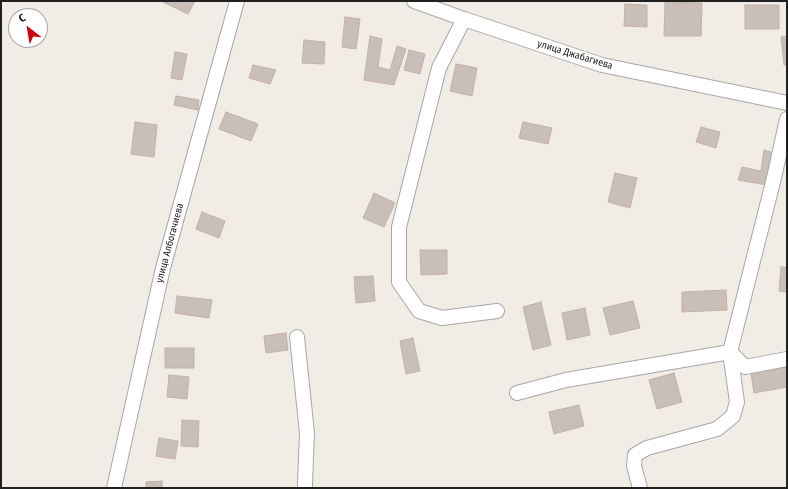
<!DOCTYPE html>
<html>
<head>
<meta charset="utf-8">
<style>
  body { margin:0 }
  #map { position:relative; width:788px; height:489px; overflow:hidden; background:#f1ece5; font-family:"Fira Sans Condensed",sans-serif }
  canvas { display:block }
  .frame { position:absolute; inset:0; border:2px solid #202020; pointer-events:none }
  .north { position:absolute; left:8px; top:8px; width:40px; height:40px; box-sizing:border-box; background:#fff; border:1px solid #a6a6a6; border-radius:50%; rotate:329deg; font-size:11px; font-weight:700; line-height:16px; text-align:center; color:#202020 }
  .north::after { content:''; display:block; margin:auto; width:14px; height:18px; background:#cf000e; clip-path:polygon(50% 0,100% 100%,50% 72%,0 100%) }
</style>
</head>
<body>
<div id="map">
<canvas width="788" height="489"></canvas>
<div class="frame"></div>
<div class="north">С</div>
</div>
<script>
const context = document.querySelector('canvas').getContext('2d');
context.lineJoin = 'round';
function paint(path, color) { context.fillStyle = color; context.fill(path, 'evenodd'); }
const toPath = rows => new Path2D(rows.map(r => 'M' + r).join(''));
function trace(path, color, width, dash) { context.strokeStyle = color; context.lineWidth = width; context.lineCap = dash ? 'butt' : 'round'; context.setLineDash(dash || []); context.stroke(path); }
function drawText(font, color, halo, rows, align = 'center') {
  context.font = font + ' "Fira Sans Condensed",sans-serif'; context.lineWidth = 3.5; context.setLineDash([]); context.textBaseline = 'middle'; context.strokeStyle = halo; context.fillStyle = color; for (const [text, x, y, turn = 0] of rows) {
    context.save(); context.translate(x, y); context.rotate((+turn || 0) * Math.PI / 180); context.textAlign = isNaN(turn) ? turn : align; if (halo) context.strokeText(text, 0, 0); context.fillText(text, 0, 0); context.restore();
  }
}
const building = toPath([
  [164,1,195,1,188,14,163,2,164,1],
  [665,2,702,3,701,36,664,36,665,2],
  [625,4,647,5,647,27,624,26,625,4],
  [745,5,779,5,779,29,745,29,745,5],
  [345,17,360,19,356,49,342,47,345,17],
  [370,36,382,39,378,67,390,70,397,46,406,49,394,85,364,80,370,36],
  [787,36,787,65,784,65,781,37,787,36],
  [304,40,325,42,324,64,302,63,304,40],
  [409,50,425,54,420,74,404,70,409,50],
  [175,52,187,54,182,80,171,78,175,52],
  [456,64,477,68,472,96,450,91,456,64],
  [253,65,276,70,270,84,249,78,253,65],
  [176,96,199,100,198,110,174,105,176,96],
  [226,112,258,124,251,141,219,129,226,112],
  [135,122,157,125,154,157,131,154,135,122],
  [523,122,552,128,548,144,519,138,523,122],
  [701,127,720,132,716,148,696,142,701,127],
  [764,150,774,153,767,185,738,180,742,167,761,171,764,150],
  [615,173,637,178,630,208,608,202,615,173],
  [374,193,395,203,384,227,363,218,374,193],
  [202,212,225,221,219,238,196,229,202,212],
  [420,250,447,250,447,274,421,275,420,250],
  [781,267,787,267,787,292,779,291,781,267],
  [373,276,375,301,356,303,354,277,373,276],
  [726,290,727,310,682,312,682,292,726,290],
  [177,296,212,300,209,318,175,313,177,296],
  [633,301,640,328,610,335,603,308,633,301],
  [541,302,551,345,533,350,523,307,541,302],
  [585,308,590,335,567,340,562,313,585,308],
  [286,333,288,350,266,353,264,336,286,333],
  [413,338,420,371,406,374,400,341,413,338],
  [165,348,194,348,194,368,165,368,165,348],
  [787,366,787,387,754,393,751,373,787,366],
  [674,373,682,402,657,409,649,380,674,373],
  [169,375,189,377,187,399,167,397,169,375],
  [579,405,584,426,554,434,549,412,579,405],
  [182,420,199,421,198,447,181,446,182,420],
  [159,438,178,441,175,459,156,456,159,438],
  [162,481,162,488,146,488,146,482,162,481]
]);
const minor = toPath([
  [414,1,464,19,602,65,787,103],
  [464,19,439,68,399,227,399,282,419,311,442,318,497,311],
  [297,337,307,433,305,483,305,488],
  [517,393,566,380,730,352,745,367,787,359],
  [114,488,163,268,237,1],
  [640,488,634,466,635,455,647,448,717,429,733,416,737,402,730,352,774,178,787,119]
]);
const streetNames = [
  ["улица Джабагиева",575,55,17],
  ["улица Албогачиева",170,243,-75]
];
paint(building, '#c9beb8');
trace(building, '#c4b1a6', 1);
trace(minor, '#a7a7a7', 16);
trace(minor, '#fff', 14);
drawText('10px', '#202020', '#fff', streetNames);
</script>
</body>
</html>
